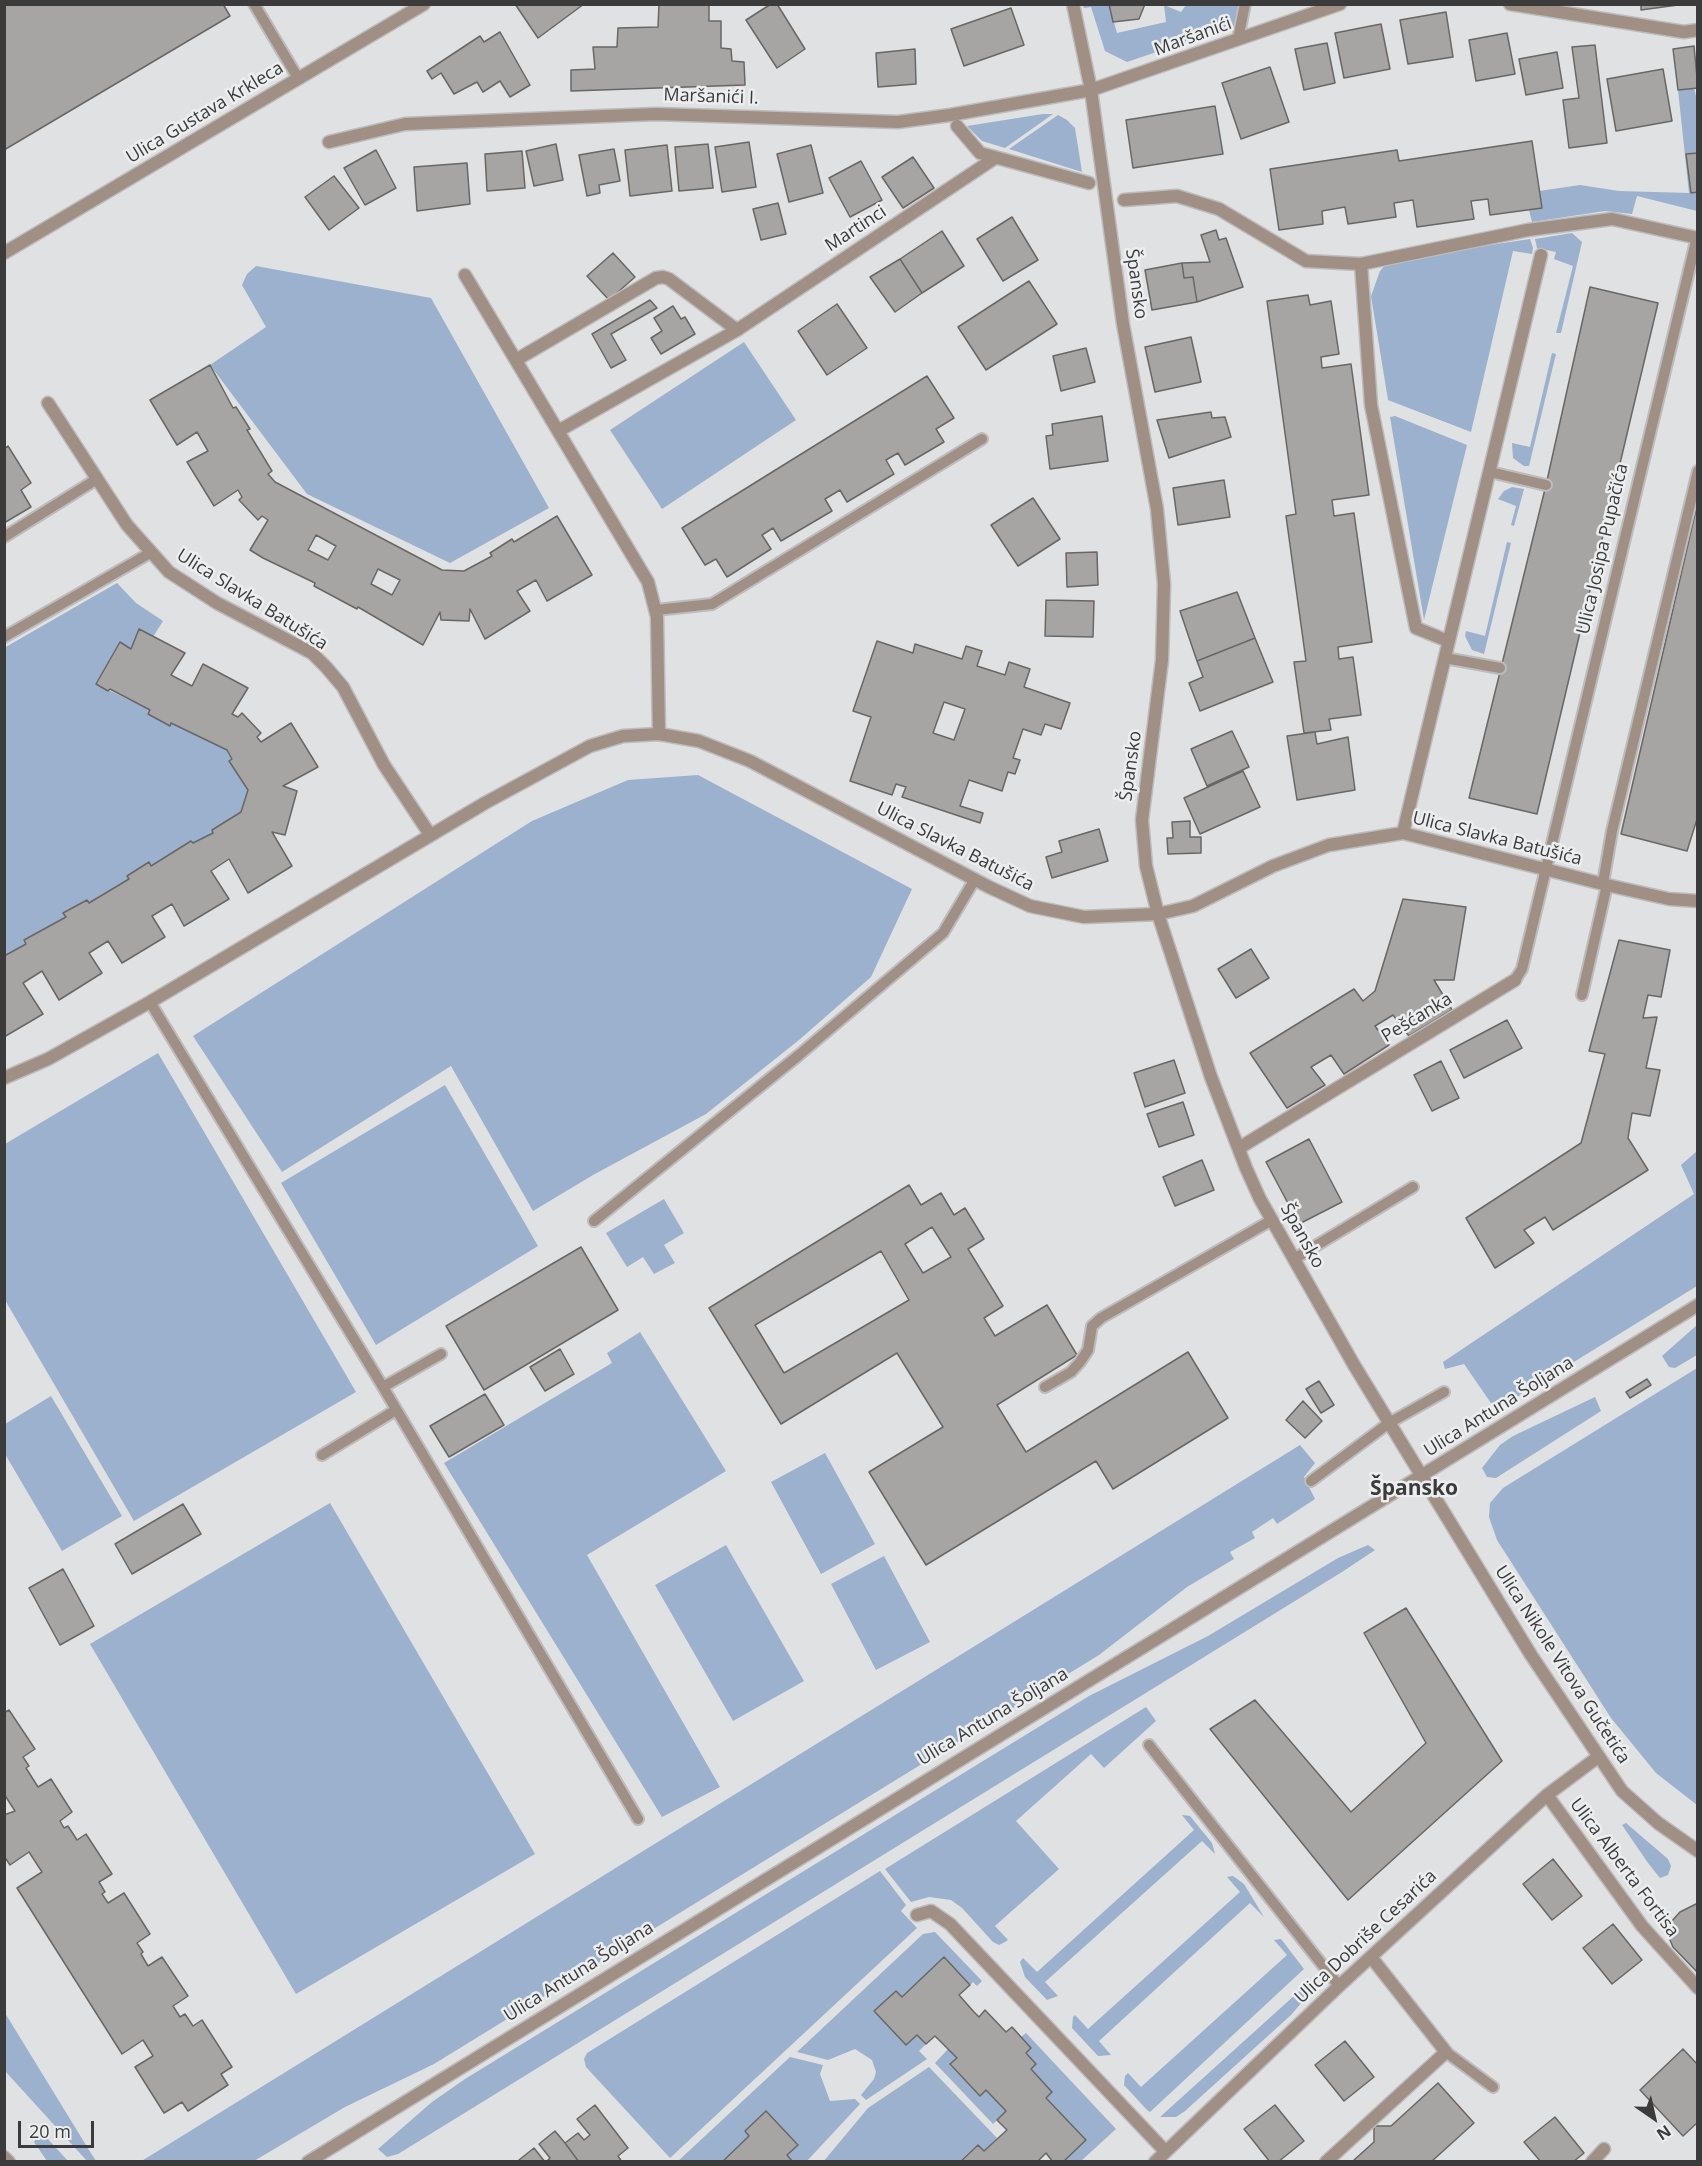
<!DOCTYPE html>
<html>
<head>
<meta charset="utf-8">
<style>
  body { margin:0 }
  #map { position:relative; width:1702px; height:2166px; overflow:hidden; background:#e0e1e2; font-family:"Open Sans",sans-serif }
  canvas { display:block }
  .frame { position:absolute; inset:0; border:6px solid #3b3b3c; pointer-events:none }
  .north { position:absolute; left:1624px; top:2088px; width:60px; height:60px; -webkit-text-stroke:4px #edeef0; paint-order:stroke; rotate:146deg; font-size:16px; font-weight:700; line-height:24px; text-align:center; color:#3b3b3c }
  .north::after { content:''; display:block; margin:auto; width:21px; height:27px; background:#3b3b3c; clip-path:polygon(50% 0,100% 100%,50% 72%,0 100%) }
  .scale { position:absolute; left:18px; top:2121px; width:76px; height:27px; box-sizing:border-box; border:3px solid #3b3b3c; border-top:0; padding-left:8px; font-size:18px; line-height:21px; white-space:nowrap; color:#3b3b3c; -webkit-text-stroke:4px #edeef0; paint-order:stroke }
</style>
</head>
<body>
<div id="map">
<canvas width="1702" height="2166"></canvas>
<div class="frame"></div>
<div class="north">N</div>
<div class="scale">20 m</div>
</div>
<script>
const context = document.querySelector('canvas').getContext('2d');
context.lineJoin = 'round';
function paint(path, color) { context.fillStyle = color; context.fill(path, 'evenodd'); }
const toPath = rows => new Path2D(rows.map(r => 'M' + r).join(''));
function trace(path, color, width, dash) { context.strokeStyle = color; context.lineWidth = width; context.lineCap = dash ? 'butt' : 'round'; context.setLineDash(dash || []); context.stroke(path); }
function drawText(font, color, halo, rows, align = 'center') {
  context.font = font + ' "Open Sans",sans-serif'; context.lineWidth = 5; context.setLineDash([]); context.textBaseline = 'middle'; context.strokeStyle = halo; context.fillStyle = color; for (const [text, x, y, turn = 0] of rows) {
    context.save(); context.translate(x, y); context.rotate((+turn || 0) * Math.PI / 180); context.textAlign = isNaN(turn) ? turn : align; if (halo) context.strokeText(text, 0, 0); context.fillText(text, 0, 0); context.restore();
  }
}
const green = toPath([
  [1083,5,1109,5,1117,33,1166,22,1164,5,1181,12,1186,5,1239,5,1236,25,1127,62,1105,51,1091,7,1084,8],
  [1694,88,1698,105,1697,211,1637,196,1632,214,1605,211,1532,222,1529,210,1539,191,1580,185,1619,191,1689,193,1678,90],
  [1043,114,1053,114,1005,148,982,141,967,126],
  [1058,115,1067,120,1075,128,1082,172,1009,149],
  [1572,233,1582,242,1561,333,1556,333,1573,266,1554,259,1556,252,1537,248,1535,239],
  [1530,239,1533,248,1532,254,1513,251,1471,432,1388,400,1371,296,1380,271,1389,261,1396,259],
  [256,266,431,298,549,508,450,563,307,494,210,365,266,327,242,285,247,274],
  [744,342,796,420,662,509,610,430],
  [1552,353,1556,354,1529,466,1524,466,1513,458,1512,443,1530,447],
  [1395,416,1467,445,1424,620,1390,417],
  [1512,487,1524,489,1514,526,1511,525,1516,506,1498,499,1504,491],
  [1507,542,1511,543,1484,654,1472,650,1465,636,1466,631,1485,636],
  [117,583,136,603,163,621,153,637,139,630,131,649,120,642,96,684,150,710,170,725,171,723,227,750,232,759,230,761,248,790,241,812,213,833,193,843,191,841,151,866,149,862,127,876,129,879,89,903,86,900,64,913,66,917,24,940,26,944,6,955,4,648],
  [698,775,912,889,871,977,799,1040,706,1114,593,1175,533,1211,451,1066,282,1172,193,1036,532,821,628,780],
  [158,1053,356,1392,134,1521,5,1300,5,1144],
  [445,1085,538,1246,376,1345,281,1183],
  [1697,1151,1697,1286,1470,1426,1467,1422,1493,1406,1464,1364,1445,1369,1443,1362,1694,1194,1681,1165],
  [664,1199,684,1233,664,1245,675,1263,654,1274,643,1257,627,1267,606,1233],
  [1697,1325,1697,1355,1675,1368,1669,1367,1662,1356],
  [640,1332,726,1471,587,1555,720,1787,662,1817,444,1463,612,1363,607,1353],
  [1697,1368,1697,1805,1656,1773,1611,1718,1497,1540,1489,1517,1490,1503,1503,1488],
  [51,1396,122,1516,62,1551,5,1454,5,1424],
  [1595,1397,1601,1411,1496,1478,1487,1477,1482,1468,1500,1445,1513,1436],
  [1300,1445,1315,1463,1304,1477,1315,1499,1277,1524,1273,1518,1252,1532,1255,1538,1230,1552,1234,1559,1187,1587,1099,1655,434,2064,345,2107,254,2161,140,2162],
  [825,1453,875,1544,821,1574,771,1482],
  [330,1503,535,1854,296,1994,90,1644],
  [726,1545,804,1681,733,1721,655,1585],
  [1368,1545,1375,1550,1342,1572,398,2154,387,2157,378,2149,432,2102,465,2079,1089,1696,1208,1636,1338,1558],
  [884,1556,930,1642,876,1670,831,1584],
  [1146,1707,1156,1721,1104,1768,1091,1754,1016,1821,1059,1869,995,1926,1008,1940,1005,1942,999,1945,993,1942,962,1908,951,1900,929,1897,911,1902,885,1869],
  [1182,1815,1190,1816,1212,1843,1215,1854,1202,1841,1045,1982,1058,1996,1047,2000,1025,1977,1020,1962,1023,1958,1037,1972,1194,1830],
  [1626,1823,1668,1859,1671,1866,1668,1875,1660,1878,1648,1863,1622,1825],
  [880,1871,906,1905,901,1911,917,1928,670,2158,586,2067,584,2059,587,2053],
  [1233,1876,1244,1884,1264,1917,1250,1903,1099,2041,1111,2055,1098,2056,1072,2028,1073,2017,1075,2015,1088,2029,1240,1892,1227,1877],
  [935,1932,982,1981,977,1986,973,1982,970,1985,944,1957,902,1997,896,1991,875,2011,906,2045,917,2035,926,2044,919,2051,927,2059,866,2100,861,2095,874,2079,876,2072,872,2060,855,2049,828,2060,797,2052,923,1934],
  [1281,1939,1304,1969,1150,2112,1147,2110,1124,2085,1125,2076,1128,2073,1141,2087,1287,1955,1274,1940],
  [1306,1985,1303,2001,1291,2015,1185,2111,1176,2117,1160,2117],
  [5,2013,89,2150,96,2161,87,2161,5,2071],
  [1026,2033,1116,2129,1081,2161,1063,2161,1086,2140,1046,2098,1052,2092,1031,2069,1036,2064,1026,2053,1031,2048,1021,2037],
  [948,2049,957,2058,950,2065,980,2096,986,2090,1006,2111,993,2124,935,2063],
  [790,2057,823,2065,820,2074,830,2101,855,2099,860,2104,807,2161,793,2161,787,2155,798,2144,766,2111,745,2131,749,2136,722,2161,677,2162],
  [929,2067,997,2138,984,2151,977,2145,960,2161,823,2162,868,2108],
  [38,2135,47,2138,68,2161,47,2161,34,2142]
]);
const building = toPath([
  [4,4,223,4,230,16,4,150,4,4],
  [515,4,584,4,538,38,515,4],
  [659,4,709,4,709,21,721,21,721,48,731,49,732,61,744,62,745,85,571,91,571,70,595,69,593,47,617,47,618,28,658,27,659,4],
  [771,4,777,4,805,49,777,68,746,20,771,4],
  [1109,4,1145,4,1139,19,1113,22,1109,4],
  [1641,4,1678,4,1678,5,1641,10,1641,4],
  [1011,8,1024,45,964,66,951,29,1011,8],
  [1446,12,1453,57,1408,64,1400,20,1446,12],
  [1381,24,1390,69,1344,78,1335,33,1381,24],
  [500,32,530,85,510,97,500,81,483,92,477,82,454,94,441,73,432,79,427,71,480,36,484,42,500,32],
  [1507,33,1515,74,1476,81,1469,40,1507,33],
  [1327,43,1335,83,1304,90,1295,49,1327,43],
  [1595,45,1607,143,1569,148,1563,100,1579,98,1572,47,1595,45],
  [1694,46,1698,88,1678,90,1673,49,1694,46],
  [915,49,916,84,878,87,876,53,915,49],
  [1557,52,1563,88,1526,95,1519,59,1557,52],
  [1270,67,1289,122,1241,139,1222,83,1270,67],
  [1663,69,1672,121,1616,131,1607,79,1663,69],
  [1215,106,1223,154,1133,168,1126,120,1215,106],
  [1532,141,1542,208,1490,215,1488,199,1471,201,1474,219,1417,227,1413,200,1394,203,1396,217,1348,224,1345,207,1322,211,1323,224,1279,230,1270,169,1397,150,1399,161,1532,141],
  [749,142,756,187,722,192,715,147,749,142],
  [556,144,563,180,534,186,526,151,556,144],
  [708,144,713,188,679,191,675,147,708,144],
  [667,145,672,191,630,196,625,150,667,145],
  [811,145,823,193,789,202,777,154,811,145],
  [614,149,620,181,599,185,600,193,587,196,579,155,614,149],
  [376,150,396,188,365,205,344,168,376,150],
  [522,151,525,188,487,191,485,154,522,151],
  [1698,153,1698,192,1691,193,1686,154,1698,153],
  [913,157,934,188,903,208,882,177,913,157],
  [861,161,882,200,850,217,829,178,861,161],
  [467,163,470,204,417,211,414,167,467,163],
  [334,176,359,208,329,230,305,197,334,176],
  [778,203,786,234,761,240,753,209,778,203],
  [1012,217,1038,260,1003,281,977,239,1012,217],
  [1216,230,1219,240,1226,238,1243,287,1197,302,1193,277,1184,278,1182,263,1210,262,1201,235,1216,230],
  [942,231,964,266,922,293,900,259,942,231],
  [613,253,635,277,609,300,587,276,613,253],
  [900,259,922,293,895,312,870,277,900,259],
  [1182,263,1184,278,1193,277,1197,302,1152,310,1145,270,1182,263],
  [1029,281,1057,324,986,370,958,327,1029,281],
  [1590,287,1658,303,1537,814,1469,798,1546,485,1590,287],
  [1308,295,1310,305,1331,301,1339,354,1321,357,1322,368,1351,364,1369,495,1332,500,1334,516,1354,513,1372,642,1338,647,1339,659,1353,657,1361,715,1329,719,1331,730,1304,733,1294,662,1306,661,1286,516,1296,514,1267,301,1308,295],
  [650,300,657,308,611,334,626,360,611,368,592,334,650,300],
  [837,304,867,348,827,375,798,331,837,304],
  [673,306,681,319,685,317,695,334,661,354,651,338,662,331,654,318,673,306],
  [1191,337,1201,382,1155,392,1145,347,1191,337],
  [1086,348,1095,382,1061,391,1053,356,1086,348],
  [210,365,233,408,236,407,250,429,247,430,272,471,268,474,275,482,442,570,464,571,492,556,490,553,512,539,514,542,557,516,592,575,547,601,536,580,517,591,530,611,485,639,470,609,469,621,441,620,440,612,423,645,358,607,357,609,314,586,315,583,263,558,250,550,268,520,262,516,258,520,239,500,242,497,238,490,214,506,187,462,208,451,197,432,177,445,150,400,210,365],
  [316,535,336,546,328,560,308,550,316,535],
  [378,569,400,580,392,595,371,584,378,569],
  [927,376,954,418,936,429,944,442,905,465,898,453,886,460,894,474,847,502,840,490,825,499,832,511,781,541,773,528,762,535,771,549,727,577,716,559,705,565,682,528,927,376],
  [1211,412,1212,418,1225,417,1231,437,1169,458,1157,420,1211,412],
  [1102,416,1108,461,1050,469,1046,436,1053,435,1052,424,1102,416],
  [8,446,31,483,21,490,31,507,4,523,4,449,8,446],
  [1224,480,1230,517,1178,525,1173,488,1224,480],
  [1033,498,1060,539,1018,566,991,525,1033,498],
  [1698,501,1698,816,1687,851,1621,834,1698,501],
  [1097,552,1098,585,1067,587,1066,553,1097,552],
  [1237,592,1255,638,1197,661,1180,611,1237,592],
  [1046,600,1094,601,1093,637,1045,636,1046,600],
  [139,629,185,653,171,675,192,686,203,664,248,688,232,714,238,717,242,713,261,733,257,737,261,742,291,723,318,767,283,786,297,791,285,835,272,832,292,866,248,893,229,859,211,871,229,899,184,926,172,904,152,916,165,937,122,963,108,941,89,953,102,973,59,1000,42,971,23,983,43,1014,4,1037,4,952,6,955,26,944,24,940,66,917,63,913,87,900,89,903,129,879,127,876,149,862,151,866,191,841,193,843,213,833,212,830,241,812,248,790,229,761,232,759,227,750,171,723,170,726,148,714,150,710,110,689,108,691,96,684,120,642,131,649,139,629],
  [1255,638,1273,682,1200,711,1189,683,1203,677,1197,661,1255,638],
  [877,641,913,653,915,644,962,659,966,646,982,651,977,666,1005,675,1009,662,1030,669,1024,687,1070,703,1061,729,1045,724,1041,735,1023,729,1013,758,1020,760,1015,774,1008,772,1002,791,969,780,960,806,983,813,980,823,902,797,906,787,896,784,892,795,850,781,871,717,853,711,877,641],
  [944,702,965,709,954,740,933,733,944,702],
  [1232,731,1249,767,1207,786,1191,749,1232,731],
  [1315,732,1317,744,1348,737,1355,790,1297,800,1287,736,1315,732],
  [1243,771,1260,807,1200,834,1184,798,1243,771],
  [1190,821,1190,837,1201,837,1201,853,1168,854,1167,838,1173,838,1172,822,1190,821],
  [1099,829,1108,861,1052,878,1046,857,1062,852,1059,841,1099,829],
  [1403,899,1466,907,1454,980,1434,980,1452,1010,1409,1036,1393,1015,1375,1026,1389,1045,1344,1074,1331,1055,1311,1067,1325,1085,1287,1108,1250,1053,1354,989,1363,1001,1375,991,1403,899],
  [1619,940,1670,950,1661,997,1648,995,1643,1018,1657,1017,1646,1068,1660,1070,1650,1116,1632,1113,1628,1138,1648,1170,1553,1230,1545,1217,1524,1230,1534,1243,1495,1268,1466,1218,1581,1143,1605,1054,1589,1051,1619,940],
  [1251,949,1269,978,1236,998,1218,969,1251,949],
  [1507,1020,1522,1048,1464,1078,1450,1050,1507,1020],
  [1174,1060,1185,1093,1145,1107,1134,1073,1174,1060],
  [1441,1061,1459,1098,1432,1111,1414,1075,1441,1061],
  [1183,1102,1194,1135,1159,1147,1147,1114,1183,1102],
  [1309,1139,1342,1202,1299,1224,1266,1162,1309,1139],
  [1202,1160,1214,1190,1175,1206,1163,1177,1202,1160],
  [909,1185,921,1205,941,1193,954,1215,965,1208,984,1239,968,1249,1003,1306,984,1318,995,1336,1047,1305,1077,1355,997,1405,1026,1452,1188,1352,1228,1418,1113,1489,1096,1461,926,1565,869,1472,943,1427,897,1353,781,1424,709,1308,909,1185],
  [932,1227,951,1257,923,1273,905,1244,932,1227],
  [881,1251,909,1300,784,1373,755,1325,881,1251],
  [581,1247,618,1310,484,1390,446,1326,581,1247],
  [560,1349,574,1374,545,1391,530,1367,560,1349],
  [1647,1379,1651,1385,1630,1398,1626,1392,1647,1379],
  [1319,1381,1334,1405,1321,1413,1306,1389,1319,1381],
  [485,1394,504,1425,449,1457,430,1426,485,1394],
  [1303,1401,1322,1421,1305,1438,1286,1420,1303,1401],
  [183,1504,201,1534,132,1574,115,1544,183,1504],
  [63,1569,94,1626,60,1645,29,1588,63,1569],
  [1406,1608,1502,1761,1348,1900,1210,1729,1255,1700,1351,1812,1426,1743,1364,1633,1406,1608],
  [9,1710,35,1749,23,1757,29,1766,26,1768,38,1787,51,1779,72,1812,60,1821,64,1828,68,1826,77,1840,86,1834,112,1874,99,1882,105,1892,102,1894,108,1903,124,1893,150,1934,137,1943,143,1952,141,1954,148,1966,162,1957,188,1996,173,2006,180,2017,185,2014,193,2026,202,2020,232,2067,221,2074,228,2085,188,2111,182,2102,164,2113,135,2067,153,2056,143,2040,122,2054,17,1888,42,1872,29,1852,10,1865,4,1856,4,1815,15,1811,4,1794,4,1713,9,1710],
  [1553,1859,1582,1896,1552,1920,1523,1884,1553,1859],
  [1698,1903,1698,1973,1673,1947,1667,1933,1671,1922,1680,1912,1698,1903],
  [1613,1924,1642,1960,1612,1984,1583,1948,1613,1924],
  [944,1957,970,1985,959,1995,974,2012,979,2017,985,2010,1006,2032,1012,2027,1031,2048,1026,2053,1036,2064,1031,2069,1052,2092,1046,2098,1086,2140,1063,2162,1053,2162,1046,2153,1037,2162,960,2162,978,2145,984,2151,1007,2130,997,2120,1006,2111,986,2090,980,2096,950,2064,957,2058,935,2036,926,2044,917,2035,906,2045,874,2011,896,1991,902,1997,944,1957],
  [1345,2041,1374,2077,1344,2101,1315,2065,1345,2041],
  [1683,2049,1698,2065,1698,2122,1683,2136,1640,2090,1683,2049],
  [1438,2083,1474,2123,1431,2162,1355,2162,1354,2160,1374,2142,1374,2126,1391,2126,1438,2083],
  [595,2105,628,2148,618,2156,622,2162,579,2162,565,2143,578,2133,584,2140,590,2135,577,2119,595,2105],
  [1275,2105,1304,2141,1278,2162,1270,2162,1244,2129,1275,2105],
  [766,2111,798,2145,787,2155,793,2162,722,2162,749,2136,745,2131,766,2111],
  [1555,2117,1584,2153,1573,2162,1541,2162,1524,2142,1555,2117],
  [555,2131,565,2143,579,2162,546,2162,550,2158,539,2144,555,2131],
  [534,2148,545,2162,521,2162,519,2160,534,2148]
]);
const service = toPath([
  [254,4,298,78],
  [1238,39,1245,4],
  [1490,472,1546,485],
  [4,537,97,479],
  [656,610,712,604,982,439],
  [4,637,150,553],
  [1445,658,1500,668],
  [1603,883,1612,831,1698,471],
  [1515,980,1522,969,1697,237],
  [1582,995,1607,885],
  [150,1002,383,1387,638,1819],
  [594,1221,799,1055,943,933,975,879],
  [1294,1259,1413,1187],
  [383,1387,441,1354],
  [1045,1387,1071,1372,1080,1362,1088,1350,1092,1326,1101,1318,1272,1220],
  [322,1455,396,1410],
  [1311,1481,1389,1423,1444,1392],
  [1149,1745,1339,1986],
  [1446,2052,1493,2087]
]);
const pedestrian = toPath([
  [957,126,980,153,1089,183],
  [1124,200,1177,196,1219,209,1306,261,1361,264],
  [516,360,656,278,663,277,669,279,737,330]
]);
const minor = toPath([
  [1073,4,1091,90,1123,324,1157,509,1164,584,1162,660,1142,820,1146,866,1158,914,1193,906,1273,866,1329,845,1403,833,1607,885,1669,899,1698,901],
  [1510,4,1684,32,1698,30],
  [329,142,405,124,656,114,898,122,950,115,1091,90,1340,4],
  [465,275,648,582,657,617,659,734],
  [48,403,127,525,169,572,217,603,312,653,326,667,343,687,384,765,429,833],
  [560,430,737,330,995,158],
  [1448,641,1416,628,1371,405,1361,264,1528,230,1612,219,1698,238],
  [1403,833,1541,255],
  [1239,1148,1515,980],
  [1547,1795,1642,1926,1698,1988],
  [917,1915,931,1911,950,1924,1165,2151],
  [1155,2162,1339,1986,1547,1795,1598,1757],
  [1326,2162,1446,2052,1371,1957],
  [1592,2162,1604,2149]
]);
const tertiary = toPath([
  [4,253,424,4],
  [4,1078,48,1059,150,1002,485,803,590,746,623,736,659,734,699,741,750,761,989,887,1030,906,1084,917,1158,914,1211,1077,1246,1168,1260,1199,1354,1365,1531,1655,1622,1791,1658,1823,1698,1851],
  [4,2157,9,2162],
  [308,2162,1698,1305]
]);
const streetNames = [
  ["Maršanići",1193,37,-20],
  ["Maršanići I.",711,97,2],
  ["Ulica Gustava Krkleca",205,113,-31],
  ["Martinci",856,229,-33],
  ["Špansko",1136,284,82],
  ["Ulica Josipa Pupačića",1603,549,-77],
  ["Ulica Slavka Batušića",252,600,32],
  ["Špansko",1131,766,-82],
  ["Ulica Slavka Batušića",1497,839,14],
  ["Ulica Slavka Batušića",955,847,27],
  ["Pešćanka",1417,1018,-31],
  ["Špansko",1302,1236,61],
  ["Ulica Antuna Šoljana",1499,1407,-32],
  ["Ulica Nikole Vitova Gučetića",1562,1665,57],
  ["Ulica Antuna Šoljana",993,1717,-31],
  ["Ulica Alberta Fortisa",1624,1868,53],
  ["Ulica Dobriše Cesarića",1366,1937,-43],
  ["Ulica Antuna Šoljana",579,1972,-32]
];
const quarterNames = [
  ["Špansko",1414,1489]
];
paint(green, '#9bb1cd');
paint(building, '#a6a5a4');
trace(building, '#686766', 1.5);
trace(service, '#bcbcbd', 14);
trace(pedestrian, '#bcbcbd', 15);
trace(minor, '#bcbcbd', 15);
trace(tertiary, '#bcbcbd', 15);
trace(service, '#a08f85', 10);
trace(pedestrian, '#a08f85', 12);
trace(minor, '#a08f85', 12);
trace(tertiary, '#a08f85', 12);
drawText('18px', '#3b3b3c', '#edeef0', streetNames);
drawText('bold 21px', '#3b3b3c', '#edeef0', quarterNames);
</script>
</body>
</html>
